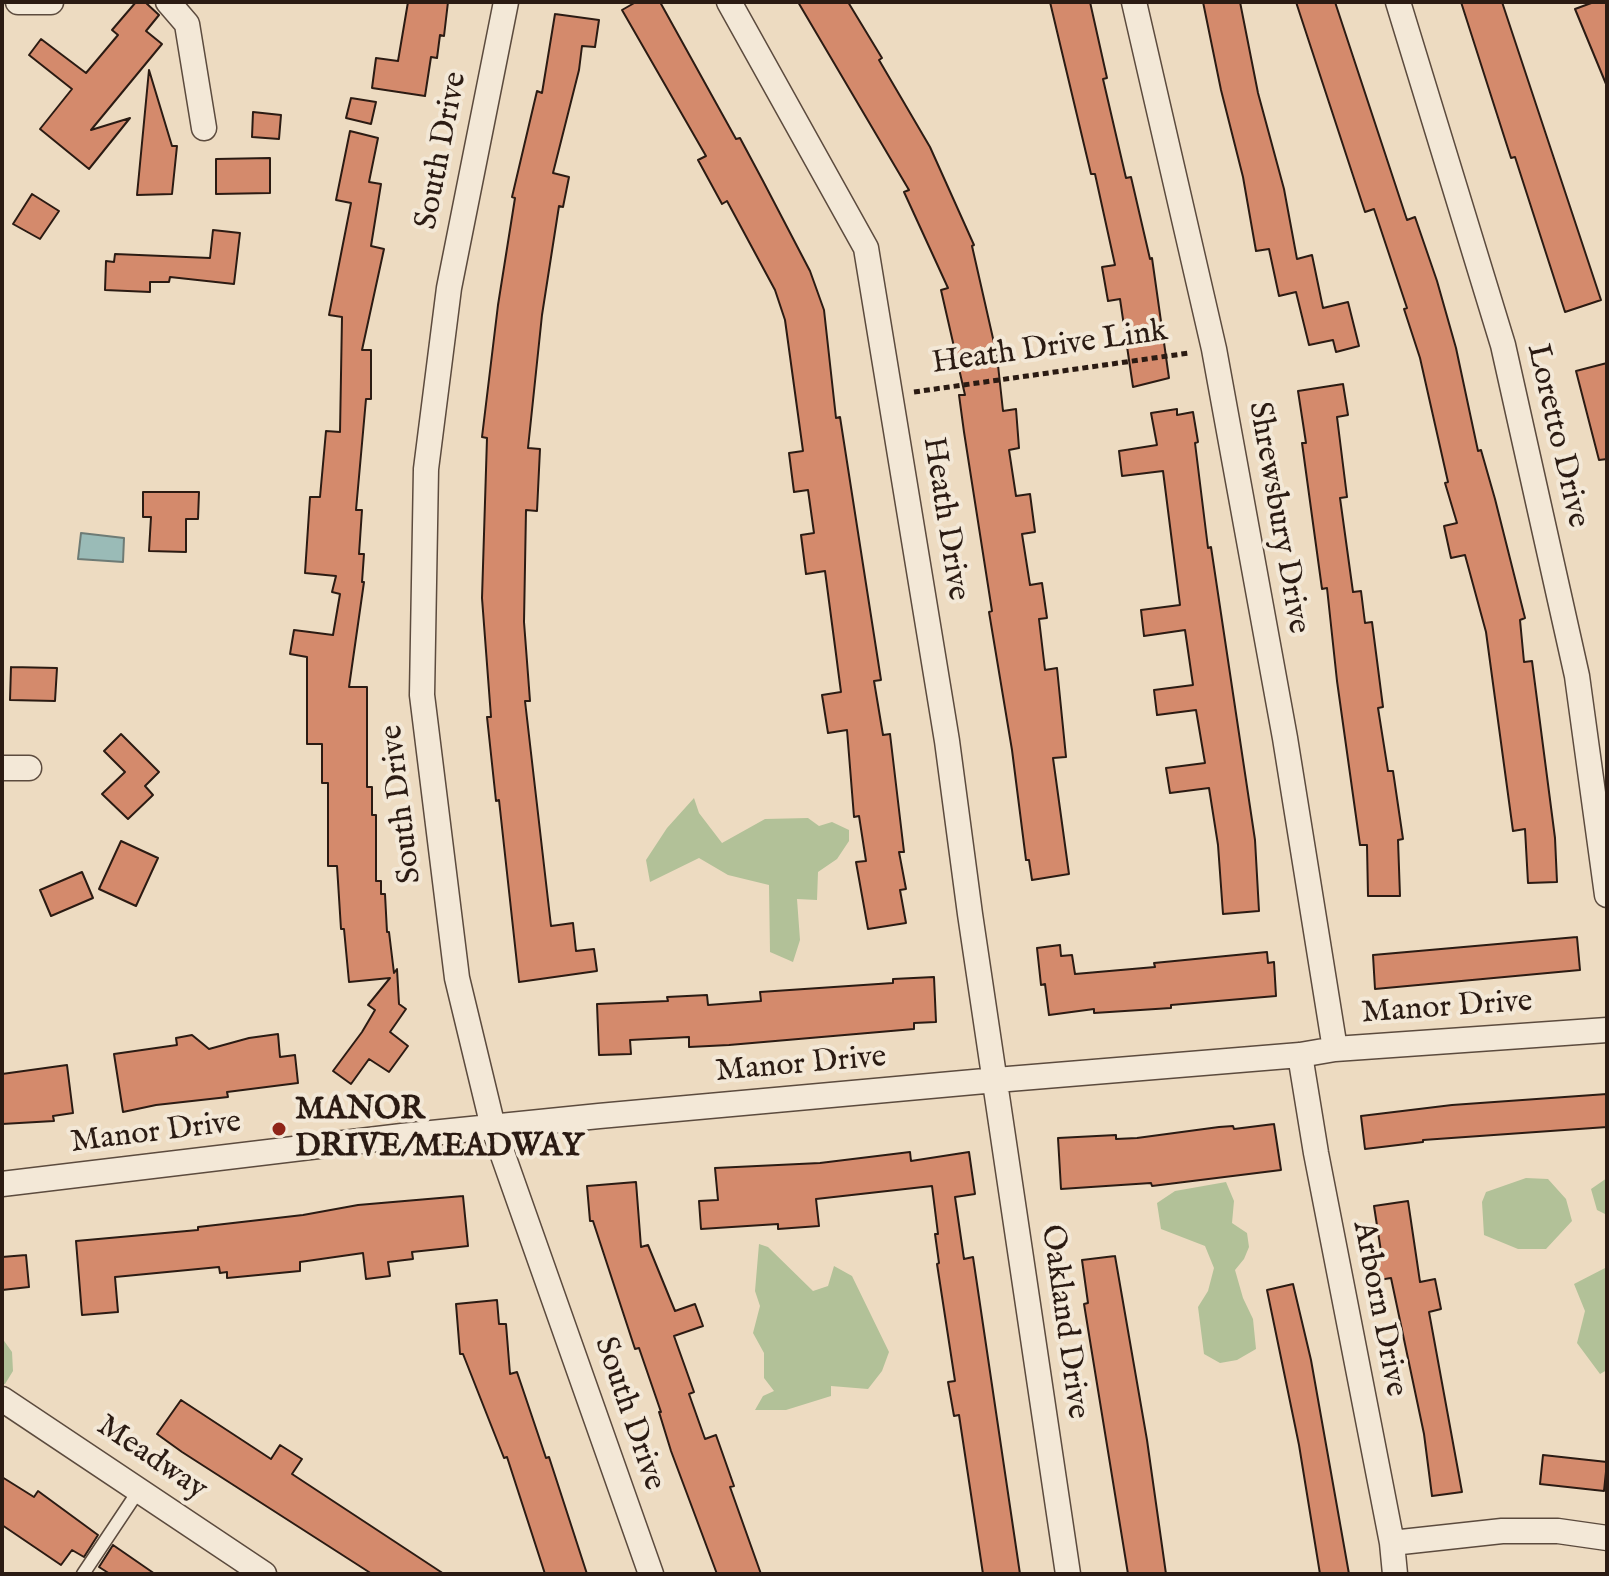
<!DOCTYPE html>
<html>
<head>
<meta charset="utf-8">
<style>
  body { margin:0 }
  #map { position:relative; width:1609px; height:1576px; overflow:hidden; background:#eddbc1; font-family:"IM FELL English",serif }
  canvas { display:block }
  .frame { position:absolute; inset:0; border:4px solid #2b1b13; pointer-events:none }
</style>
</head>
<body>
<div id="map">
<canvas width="1609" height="1576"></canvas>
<div class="frame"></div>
</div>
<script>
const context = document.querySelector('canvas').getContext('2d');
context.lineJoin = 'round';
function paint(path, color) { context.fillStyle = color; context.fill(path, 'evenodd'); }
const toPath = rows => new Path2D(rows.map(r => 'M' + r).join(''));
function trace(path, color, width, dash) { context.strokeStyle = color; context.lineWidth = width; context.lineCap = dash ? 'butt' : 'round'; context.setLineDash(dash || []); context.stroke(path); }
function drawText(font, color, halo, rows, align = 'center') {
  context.font = font + ' "IM FELL English",serif'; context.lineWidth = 8; context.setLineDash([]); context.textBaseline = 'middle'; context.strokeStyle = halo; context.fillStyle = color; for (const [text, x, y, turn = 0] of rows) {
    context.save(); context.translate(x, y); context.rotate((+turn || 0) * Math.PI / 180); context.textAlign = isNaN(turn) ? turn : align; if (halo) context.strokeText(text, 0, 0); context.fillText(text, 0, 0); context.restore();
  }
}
const green = toPath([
  [694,798,699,813,722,843,765,819,808,818,819,826,832,822,849,830,849,841,837,859,818,872,817,900,797,899,800,940,793,962,770,952,769,885,728,875,699,858,650,882,646,860,667,828],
  [1526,1178,1548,1179,1566,1199,1572,1221,1546,1249,1518,1249,1484,1235,1482,1202,1486,1192],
  [1607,1178,1607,1215,1597,1210,1591,1189],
  [1226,1182,1234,1201,1232,1223,1247,1233,1249,1247,1244,1259,1235,1270,1243,1298,1253,1319,1256,1349,1237,1360,1220,1363,1204,1354,1198,1307,1208,1291,1214,1268,1205,1246,1161,1229,1157,1203,1175,1191],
  [759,1244,768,1247,813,1291,828,1286,834,1266,852,1276,889,1352,882,1371,868,1389,831,1386,831,1396,786,1410,755,1410,763,1396,774,1391,764,1378,764,1353,753,1333,760,1306,755,1291],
  [1607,1267,1607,1370,1600,1374,1577,1343,1585,1311,1574,1284],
  [2,1338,12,1352,13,1371,5,1384,2,1384]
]);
const water = toPath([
  [81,533,124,538,123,562,78,559,81,533]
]);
const building = toPath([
  [136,2,145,2,159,15,146,31,162,44,91,130,130,118,89,169,40,129,72,89,29,55,41,39,86,73,118,35,112,30,136,2],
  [408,2,448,2,444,36,440,35,437,58,431,57,425,96,372,88,376,58,398,61,408,2],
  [636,2,660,2,736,139,740,138,763,181,810,271,824,310,836,418,840,417,881,680,874,681,883,735,890,734,904,852,899,852,906,889,900,890,906,923,868,929,856,862,866,861,859,816,854,817,847,730,828,733,822,695,841,692,825,571,806,574,801,535,814,533,808,490,794,492,789,453,803,451,785,320,775,290,727,201,722,204,698,160,706,156,622,10,636,2],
  [798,2,848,2,882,58,879,60,930,147,974,245,972,246,997,356,1003,411,1016,409,1019,448,1009,450,1016,496,1030,494,1035,532,1022,534,1030,585,1042,583,1047,618,1039,619,1045,670,1057,668,1066,757,1053,758,1069,874,1032,880,1029,860,1026,860,1012,750,989,612,992,611,964,432,959,395,965,395,941,290,948,288,904,192,909,190,798,2],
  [1050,2,1090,2,1107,78,1103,79,1126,178,1131,177,1150,259,1152,258,1169,378,1133,387,1120,299,1108,301,1102,267,1115,265,1095,174,1091,174,1050,2],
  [1203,2,1240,2,1258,93,1284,189,1297,259,1312,255,1323,308,1348,302,1359,346,1336,352,1333,340,1309,345,1296,292,1279,296,1269,249,1256,251,1243,177,1221,90,1203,2],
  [1296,2,1335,2,1407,220,1415,217,1437,281,1456,348,1478,451,1481,450,1495,499,1525,618,1520,620,1524,662,1532,661,1555,838,1557,882,1528,883,1525,829,1513,831,1486,632,1465,555,1451,558,1444,526,1457,523,1445,483,1448,482,1420,358,1404,309,1407,308,1374,209,1365,212,1296,2],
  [1461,2,1502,2,1601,300,1565,312,1515,157,1511,158,1461,2],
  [1594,2,1607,2,1606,84,1575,9,1594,2],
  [555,14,599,20,595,47,582,46,579,70,553,173,569,177,563,207,559,206,542,315,528,448,540,449,537,511,526,510,524,622,530,701,525,701,551,926,573,923,576,951,594,949,597,971,519,982,499,800,496,801,487,717,491,717,482,598,487,438,482,437,498,305,515,198,512,197,537,91,542,93,555,14],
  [149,70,172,146,177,146,172,194,137,195,149,70],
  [351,98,376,102,371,124,346,118,351,98],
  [253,112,281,115,279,139,252,137,253,112],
  [350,131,378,138,369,182,381,184,371,246,384,249,362,350,371,350,371,399,366,399,356,510,362,510,359,554,364,554,362,582,364,582,349,687,367,687,367,787,372,787,372,815,376,815,376,881,381,881,381,894,385,894,387,932,389,932,394,973,397,969,399,1004,406,1009,390,1032,408,1046,389,1072,369,1059,351,1084,333,1071,362,1032,375,1010,368,1005,390,978,349,982,344,929,341,929,337,866,328,866,328,783,322,783,322,744,307,744,307,657,290,654,294,630,333,635,340,594,332,592,336,576,305,573,310,497,320,497,326,431,340,432,342,317,329,315,351,203,336,200,350,131],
  [270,158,270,193,216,194,216,159,270,158],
  [32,194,59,211,40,239,13,224,32,194],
  [213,230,240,233,234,284,170,277,169,282,150,282,150,292,105,290,106,261,114,262,115,254,210,258,213,230],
  [1607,363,1607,459,1599,460,1576,371,1607,363],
  [1343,384,1348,415,1337,417,1347,497,1340,498,1353,592,1361,591,1365,623,1372,622,1383,707,1378,708,1388,771,1393,771,1403,839,1398,840,1400,896,1368,896,1367,845,1360,845,1337,681,1327,588,1322,589,1302,443,1306,443,1298,391,1343,384],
  [1177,409,1177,415,1193,412,1198,442,1195,443,1208,548,1211,547,1255,840,1259,911,1223,914,1218,845,1209,788,1170,793,1166,768,1205,763,1196,710,1157,715,1154,690,1193,685,1185,630,1144,636,1141,610,1180,605,1163,471,1122,476,1119,451,1157,445,1151,413,1177,409],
  [143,492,199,492,198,519,186,519,186,552,149,551,151,517,143,517,143,492],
  [11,667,57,668,55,701,10,700,11,667],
  [121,734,159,772,145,786,153,795,128,819,102,794,125,772,104,751,121,734],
  [121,841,158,858,136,906,99,889,121,841],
  [82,872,93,898,51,916,40,890,82,872],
  [1577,937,1580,970,1375,989,1373,955,1577,937],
  [1060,945,1061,956,1072,955,1075,974,1155,967,1154,963,1267,952,1268,963,1274,962,1276,996,1171,1005,1171,1008,1094,1013,1094,1009,1049,1015,1045,984,1041,985,1037,948,1060,945],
  [934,977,936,1022,914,1023,914,1029,729,1045,689,1047,689,1037,630,1040,631,1054,599,1055,597,1004,668,1001,667,997,707,995,708,1005,761,1001,760,992,893,983,893,979,934,977],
  [278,1034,280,1057,295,1055,298,1083,227,1092,228,1097,156,1105,123,1112,114,1054,177,1045,176,1038,192,1035,209,1049,249,1038,278,1034],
  [67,1065,73,1113,53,1116,54,1121,2,1124,2,1074,67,1065],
  [1607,1094,1607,1127,1423,1140,1423,1142,1365,1149,1361,1116,1452,1105,1607,1094],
  [1274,1124,1281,1170,1152,1186,1151,1183,1061,1189,1058,1138,1116,1135,1116,1139,1137,1138,1219,1127,1233,1126,1234,1129,1274,1124],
  [910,1152,911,1161,969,1152,975,1194,955,1197,964,1259,973,1257,1020,1574,983,1574,959,1415,954,1416,948,1382,955,1381,937,1264,939,1263,935,1234,938,1234,932,1186,816,1199,819,1226,778,1229,778,1224,701,1229,699,1201,718,1200,715,1168,820,1163,910,1152],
  [636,1182,641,1247,648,1245,675,1311,695,1304,703,1326,674,1336,694,1392,689,1394,705,1439,716,1435,734,1486,730,1487,761,1574,717,1574,671,1451,659,1412,661,1412,639,1348,635,1349,593,1221,590,1221,587,1186,636,1182],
  [463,1196,468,1246,412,1252,413,1259,388,1262,390,1276,366,1279,363,1253,300,1262,300,1271,227,1278,227,1272,220,1273,219,1267,115,1277,118,1312,82,1315,76,1241,198,1230,198,1227,303,1215,358,1205,463,1196],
  [1408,1201,1420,1282,1435,1279,1441,1309,1429,1312,1462,1492,1432,1496,1424,1434,1391,1278,1379,1280,1376,1259,1382,1258,1374,1206,1408,1201],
  [26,1255,29,1287,2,1290,2,1257,26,1255],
  [1115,1256,1147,1440,1166,1574,1128,1574,1084,1304,1088,1303,1082,1260,1115,1256],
  [1293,1284,1311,1360,1349,1574,1320,1574,1299,1445,1267,1290,1293,1284],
  [497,1300,499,1324,506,1324,510,1374,517,1372,546,1458,549,1457,587,1574,545,1574,507,1457,504,1458,463,1354,460,1354,456,1304,497,1300],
  [181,1400,271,1459,280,1445,302,1459,292,1474,444,1574,372,1574,182,1452,157,1434,181,1400],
  [1543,1455,1607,1462,1604,1491,1540,1484,1543,1455],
  [2,1477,34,1497,38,1491,98,1535,84,1557,72,1550,61,1565,2,1525,2,1477],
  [113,1545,155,1574,110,1574,99,1567,113,1545]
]);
const path = toPath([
  [914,392,1189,353]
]);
const service = toPath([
  [83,1574,139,1490]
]);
const minor = toPath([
  [18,2,51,2],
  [168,2,187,24,204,128],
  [506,2,449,288,426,469,422,695,457,978,493,1127,651,1574],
  [729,2,866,248,947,741,970,914,1068,1574],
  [1134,2,1214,349,1285,738,1335,1049],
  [1398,2,1503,345,1577,676,1607,895],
  [2,768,29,768],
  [1300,1055,1316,1153,1392,1543,1395,1574],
  [2,1184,402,1136,599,1116,996,1080,1300,1055,1335,1049,1607,1030],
  [2,1399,264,1574],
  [1392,1543,1502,1531,1558,1531,1607,1538]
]);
const markers = [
  [279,1129,8,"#8f2418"]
];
const streetNames = [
  ["South Drive",443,151,-79],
  ["Heath Drive Link",1050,349,-8],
  ["Loretto Drive",1556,436,77],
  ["Shrewsbury Drive",1277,518,80],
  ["Heath Drive",944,519,81],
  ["South Drive",403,804,-97],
  ["Manor Drive",1447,1009,-4],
  ["Manor Drive",801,1066,-5],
  ["Manor Drive",156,1134,-7],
  ["Arborn Drive",1378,1309,79],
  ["Oakland Drive",1063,1322,82],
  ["South Drive",628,1414,71],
  ["Meadway",151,1459,34]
];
const poiNames = [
  ["MANOR",295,1111],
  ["DRIVE/MEADWAY",295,1148]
];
paint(green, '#b2c198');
paint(water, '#9abbb7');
trace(water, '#6e7b75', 2);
paint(building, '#d48a6c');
trace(building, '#2b1b13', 2);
trace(service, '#5c4b3e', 15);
trace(minor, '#5c4b3e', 27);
trace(path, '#2b1b13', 5, [6, 4]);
trace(service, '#f3e8d7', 12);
trace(minor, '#f3e8d7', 24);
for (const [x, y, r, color] of markers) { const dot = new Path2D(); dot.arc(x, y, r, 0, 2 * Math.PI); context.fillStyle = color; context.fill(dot); trace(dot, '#f3e8d7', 3); }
drawText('32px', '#2b1b13', '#f3e8d7', streetNames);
drawText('bold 32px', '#2b1b13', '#f3e8d7', poiNames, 'left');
</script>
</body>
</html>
